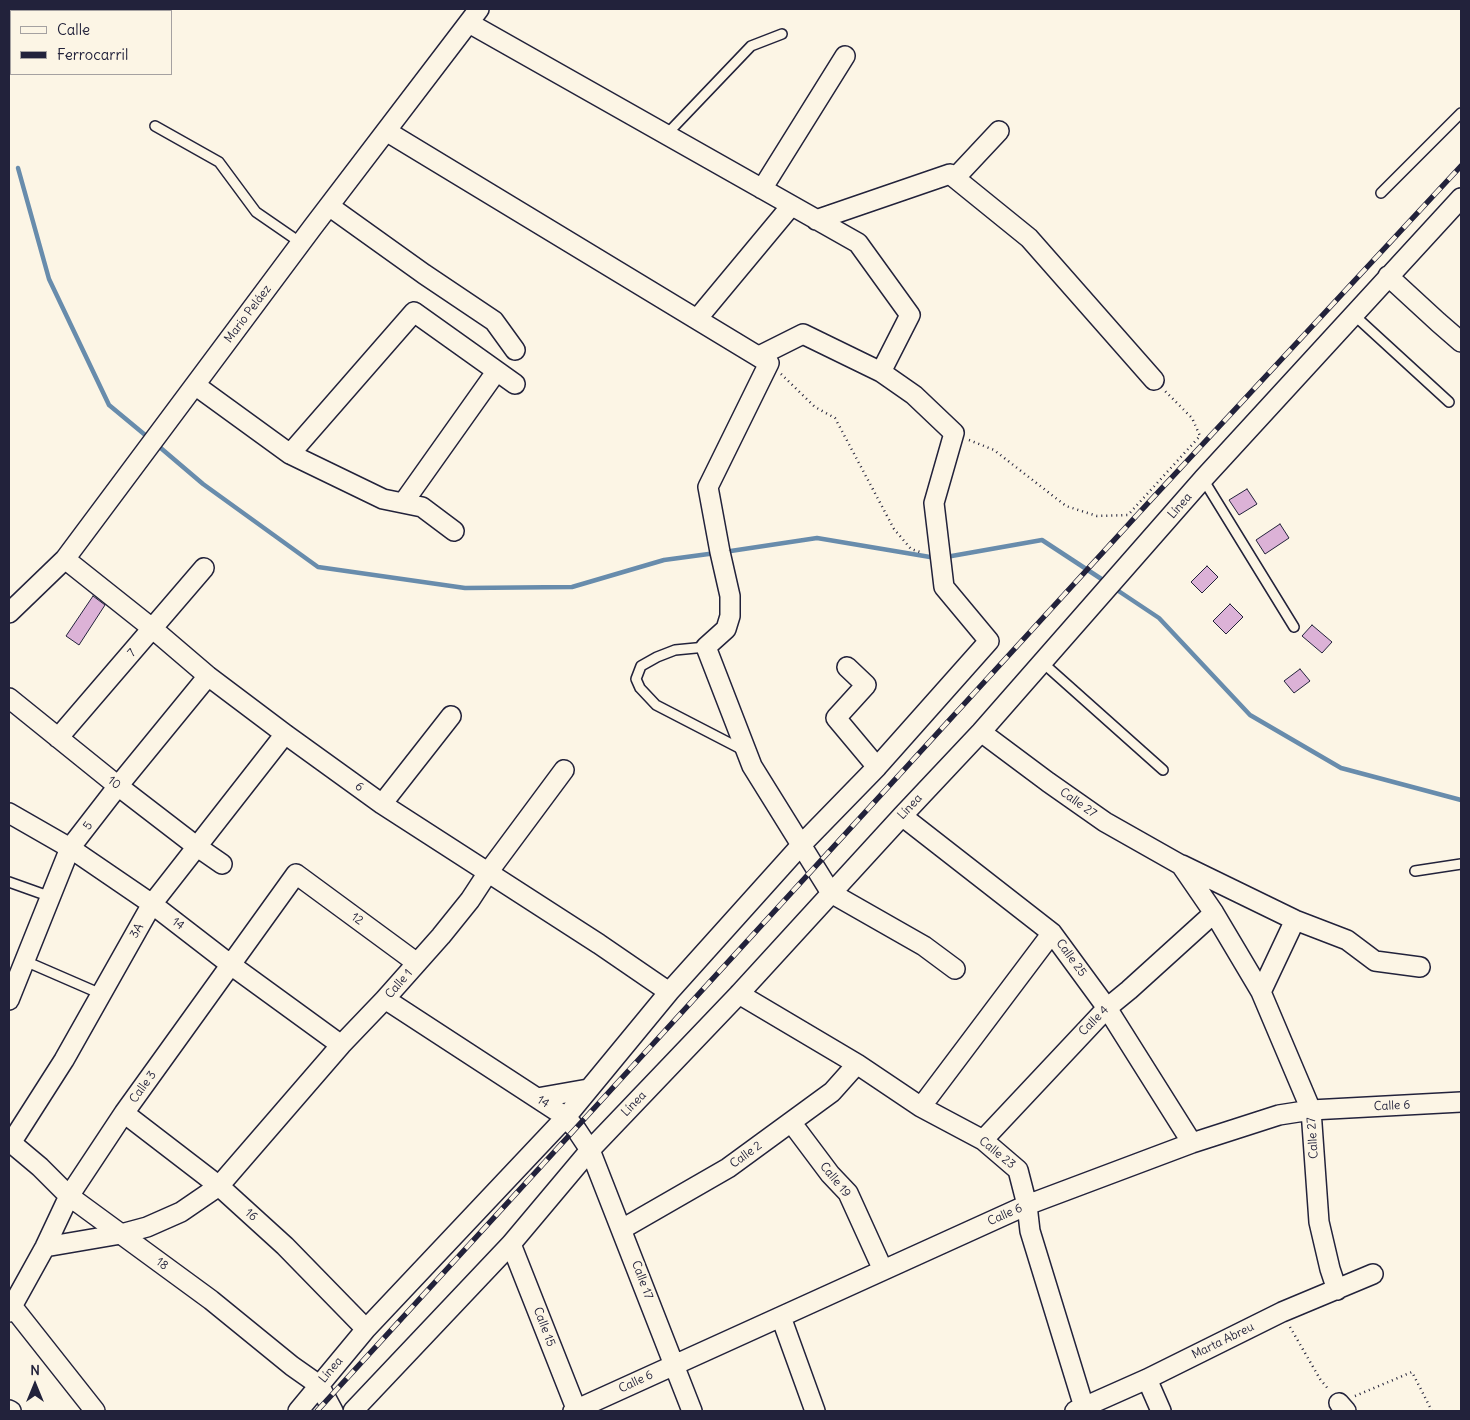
<!DOCTYPE html>
<html>
<head>
<meta charset="utf-8">
<style>
  body { margin:0 }
  #map { position:relative; width:1470px; height:1420px; overflow:hidden; background:#fcf5e5; font-family:Delius,sans-serif }
  canvas { display:block }
  .frame { position:absolute; inset:0; border:10px solid #22223b; pointer-events:none }
  .legend { position:absolute; left:10px; top:10px; width:162px; height:65px; box-sizing:border-box; background:#fcf5e5; border:1px solid #a5a1a1; margin:0; padding:6px 9px; list-style:none; font-size:15px; color:#22223b }
  .legend li { display:flex; align-items:center; gap:10px; height:25px }
  .legend b { width:25px; border:1px solid #a5a1a1 }
  .north { position:absolute; left:10px; top:1360px; width:50px; height:50px; -webkit-text-stroke:4px #fcf5e5; paint-order:stroke; rotate:0deg; font-size:14px; font-weight:700; line-height:20px; text-align:center; color:#22223b }
  .north::after { content:''; display:block; margin:auto; width:18px; height:22px; background:#22223b; clip-path:polygon(50% 0,100% 100%,50% 72%,0 100%) }
</style>
</head>
<body>
<div id="map">
<canvas width="1470" height="1420"></canvas>
<div class="frame"></div>
<ul class="legend">
<li><b style="height:6px;background:#fcf5e5"></b>Calle</li>
<li><b style="height:6px;background:#22223b"></b>Ferrocarril</li>
</ul>
<div class="north">N</div>
</div>
<script>
const context = document.querySelector('canvas').getContext('2d');
context.lineJoin = 'round';
const toPath = rows => new Path2D(rows.map(r => 'M' + r).join(''));
function trace(path, color, width, dash) { context.strokeStyle = color; context.lineWidth = width; context.lineCap = dash ? 'butt' : 'round'; context.setLineDash(dash || []); context.stroke(path); }
function paint(path, color) { context.fillStyle = color; context.fill(path, 'evenodd'); }
function drawText(font, color, halo, rows, align = 'center') {
  context.font = font + ' Delius,sans-serif'; context.lineWidth = 5; context.setLineDash([]); context.textBaseline = 'middle'; context.strokeStyle = halo; context.fillStyle = color; for (const [text, x, y, turn = 0] of rows) {
    context.save(); context.translate(x, y); context.rotate((+turn || 0) * Math.PI / 180); context.textAlign = isNaN(turn) ? turn : align; if (halo) context.strokeText(text, 0, 0); context.fillText(text, 0, 0); context.restore();
  }
}
const stream = toPath([
  [18,168,49,279,109,405,150,439],
  [156,444,203,484,318,567,465,588,572,587,664,560,716,553],
  [724,552,817,538,936,558],
  [946,557,1042,540,1106,582],
  [1114,588,1159,618,1250,715,1341,768,1461,800]
]);
const building = toPath([
  [1247,489,1257,504,1239,515,1229,500,1247,489],
  [1280,524,1289,538,1265,554,1256,540,1280,524],
  [1207,566,1218,577,1202,593,1191,582,1207,566],
  [93,596,105,605,79,645,66,636,93,596],
  [1230,604,1243,617,1226,634,1213,621,1230,604],
  [1312,625,1332,642,1322,653,1302,636,1312,625],
  [1300,669,1310,681,1294,693,1284,681,1300,669]
]);
const path = toPath([
  [781,374,815,407,835,418,894,529,911,549,923,553],
  [969,440,994,450,1066,506,1097,516,1128,515,1200,436,1192,418,1165,391],
  [1290,1327,1320,1379,1329,1390],
  [1355,1396,1412,1372,1432,1411]
]);
const lane = toPath([
  [155,126,219,162,256,212,301,243],
  [666,135,751,46,782,34],
  [1381,193,1461,113],
  [1354,315,1449,402],
  [1203,479,1294,627],
  [706,647,675,650,657,657,641,666,636,679,640,688,656,705,743,750],
  [1043,663,1163,770],
  [1415,871,1461,864],
  [9,882,51,897],
  [25,961,101,994]
]);
const street = toPath([
  [469,23,858,243,910,315,881,372],
  [386,131,769,363,708,487,720,552,730,596,730,616,726,629,706,647,752,766,831,893,924,946,955,969],
  [955,178,999,131],
  [762,189,845,56],
  [329,206,424,274,494,321,515,350],
  [816,220,950,174,1029,238,1154,380],
  [1388,276,1438,322,1461,342],
  [697,319,791,206],
  [195,385,290,454,383,499,422,507,454,531],
  [290,454,414,312,515,384],
  [403,503,496,372],
  [65,559,153,629,208,676,285,734,382,804,599,944,669,992],
  [9,613,65,559,312,228,479,9],
  [847,667,866,685,836,718,877,767],
  [9,698,118,786,196,846,222,864],
  [981,732,1048,782,1105,822,1181,865,1214,913,1261,992,1311,1110,1319,1222,1330,1269,1337,1290],
  [58,738,204,568],
  [382,804,451,716],
  [9,813,70,848,152,904,231,965,341,1045],
  [902,816,1052,933,1107,1008,1192,1143],
  [1182,865,1295,920,1347,940,1375,961,1420,967],
  [1261,992,1295,920],
  [739,994,857,1064,921,1107,983,1140,1018,1170,1027,1205,1030,1231,1084,1407],
  [385,999,566,1117,576,1129,590,1150,692,1411],
  [9,1000,70,848,118,786,208,676],
  [537,1098,588,1089],
  [921,1107,1052,933],
  [124,1113,219,1186,285,1246,366,1329],
  [791,1122,830,1174,848,1193,883,1270],
  [983,1140,1107,1008,1129,990,1214,913],
  [9,1141,40,1167,69,1196,211,1300,292,1366,319,1385,333,1411],
  [11,1143,64,1060,152,904,285,734],
  [622,1229,728,1168,832,1092,857,1064],
  [511,1244,577,1411],
  [45,1247,121,1234,147,1227,181,1212,219,1186,341,1045,385,999,441,936,470,900,489,871,564,770],
  [9,1304,12,1306,95,1411],
  [9,1312,45,1247,69,1196,124,1113,296,874,417,963],
  [781,1317,815,1411],
  [1147,1379,1161,1411],
  [1339,1403,1346,1411],
  [9,1410,11,1411],
  [298,1411,366,1329,566,1117,669,992,802,844,877,767,989,641,944,587,934,503,954,433,914,395,881,372,803,334,759,356],
  [353,1411,511,1244,590,1150,739,994,902,816,981,732,1203,479,1461,198],
  [573,1411,1027,1205,1192,1143,1279,1115,1311,1110,1461,1102],
  [1075,1411,1147,1379,1282,1312,1373,1274]
]);
const rail = toPath([
  [317,1411,1149,502,1461,166]
]);
const streetNames = [
  ["Mario Peláez",248,314,-53],
  ["Línea",1180,506,-49],
  ["7",132,653,-49],
  ["10",114,783,38],
  ["6",359,787,35],
  ["Calle 27",1078,803,35],
  ["Línea",910,807,-47],
  ["5",88,826,-53],
  ["12",357,919,36],
  ["14",178,924,37],
  ["3A",137,931,-60],
  ["Calle 25",1071,958,54],
  ["Calle 1",399,984,-49],
  ["Calle 4",1094,1021,-45],
  ["Calle 3",143,1087,-54],
  ["14",543,1102,33],
  ["Línea",634,1104,-46],
  ["Calle 6",1392,1106,-3],
  ["Calle 27",1313,1138,-94],
  ["Calle 23",997,1153,39],
  ["Calle 2",746,1155,-36],
  ["Calle 19",835,1180,51],
  ["16",251,1215,42],
  ["Calle 6",1005,1215,-24],
  ["18",162,1264,36],
  ["Calle 17",642,1280,69],
  ["Calle 15",544,1327,69],
  ["Marta Abreu",1223,1341,-26],
  ["Línea",331,1370,-50],
  ["Calle 6",636,1382,-25]
];
trace(stream, '#688cac', 4.5);
paint(building, '#dcb2d7');
trace(building, '#22223b', 1);
trace(lane, '#22223b', 12);
trace(street, '#22223b', 22);
trace(path, '#22223b', 2.5, [1, 4]);
trace(lane, '#fcf5e5', 9);
trace(street, '#fcf5e5', 19);
trace(rail, '#22223b', 5.5);
trace(rail, '#fcf5e5', 4, [11]);
drawText('12px', '#22223b', '#fcf5e5', streetNames);
</script>
</body>
</html>
